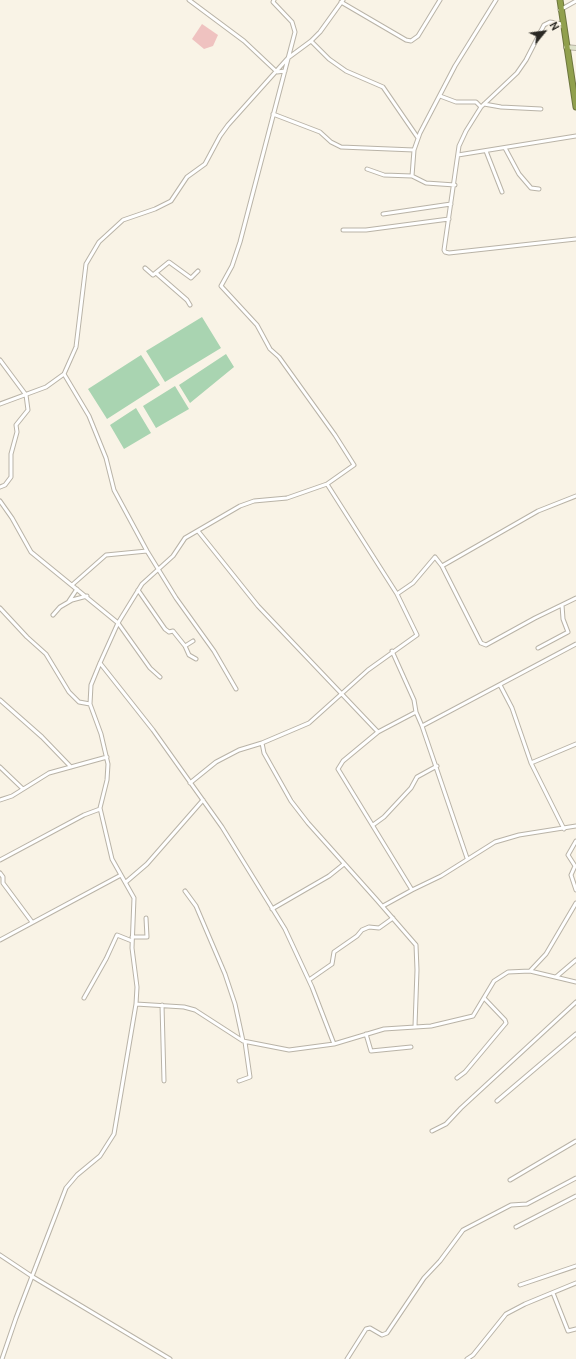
<!DOCTYPE html>
<html>
<head>
<meta charset="utf-8">
<style>
  body { margin:0 }
  #map { position:relative; width:576px; height:1359px; overflow:hidden; background:#f9f3e6; font-family:Cabin,sans-serif }
  canvas { display:block }
  .north { position:absolute; left:524px; top:12px; width:40px; height:40px; -webkit-text-stroke:3px #f9f3e6; paint-order:stroke; rotate:61deg; font-size:11px; font-weight:700; line-height:16px; text-align:center; color:#2a2823 }
  .north::after { content:''; display:block; margin:auto; width:14px; height:18px; background:#2a2823; clip-path:polygon(50% 0,100% 100%,50% 72%,0 100%) }
</style>
</head>
<body>
<div id="map">
<canvas width="576" height="1359"></canvas>
<div class="north">N</div>
</div>
<script>
const context = document.querySelector('canvas').getContext('2d');
context.lineJoin = 'round';
function paint(path, color) { context.fillStyle = color; context.fill(path, 'evenodd'); }
const toPath = rows => new Path2D(rows.map(r => 'M' + r).join(''));
function trace(path, color, width, dash) { context.strokeStyle = color; context.lineWidth = width; context.lineCap = dash ? 'butt' : 'round'; context.setLineDash(dash || []); context.stroke(path); }
const green = toPath([
  [202,24,218,35,213,46,204,49,192,39]
]);
const water = toPath([
  [202,317,221,348,165,382,146,351],
  [226,354,234,367,190,403,179,385],
  [141,355,160,385,107,419,88,389],
  [175,386,189,409,156,428,143,406],
  [136,408,151,433,124,449,110,425]
]);
const street = toPath([
  [189,0,244,41,277,72,285,71],
  [274,0,273,2,292,22,295,32,240,242,232,266,221,286,257,325,270,349,279,357,335,435,354,465,327,484,287,498,254,501,240,506,185,538,173,556,142,584,118,623,100,663,91,685,90,704,101,734,108,764,107,780,100,808,112,859,134,898,132,948,137,987,136,1004,184,1007,195,1010,243,1041,289,1050,334,1044,384,1029,431,1026,473,1016,494,981,508,972,530,971,576,982],
  [341,2,406,40,411,41,418,36,440,0],
  [560,10,576,1],
  [562,24,550,22,544,25,526,60,517,73,481,107,466,131,459,146,444,250,445,252,449,253,576,239],
  [311,41,329,59,346,71,383,87,418,138],
  [440,96,456,102,476,102,481,107],
  [484,104,501,107,541,109],
  [273,114,320,132,331,142,341,147,414,150],
  [505,148,519,174,531,188,539,189],
  [486,151,502,192],
  [458,155,576,136],
  [367,169,384,175,412,176],
  [455,185,426,183,412,176,414,150,420,133,455,66,496,0],
  [383,214,451,204],
  [343,230,366,230,449,219],
  [145,268,153,275,169,262,191,278,198,271],
  [156,273,187,300,190,305],
  [0,360,26,395,28,410,16,425,17,432,11,454,11,477,5,485,0,487],
  [64,374,89,416,106,458,114,490,147,551,176,598,214,651,236,689],
  [0,404,46,387,64,374,76,347,86,264,99,242,123,220,155,209,171,201,187,177,205,164,220,136,228,125,288,58,311,41,320,32,343,0],
  [327,484,397,594,417,635,368,670,309,723,262,743,264,753,291,801,308,823,376,899,416,945,417,970,415,1026],
  [0,501,12,518,31,552,118,623,150,668,160,677],
  [198,531,258,606,378,732],
  [442,566,538,511,576,496],
  [72,585,106,555,147,551],
  [138,590,165,629,169,632,173,631,185,646,193,641],
  [397,594,413,583,435,557,442,566,481,643,486,645,535,618,576,598],
  [69,601,77,589],
  [0,608,27,637,46,654,69,692,79,702,90,704],
  [53,615,60,607,72,600,87,596],
  [185,646,189,655,196,659],
  [538,648,568,632,563,619,562,605],
  [100,663,153,730,222,827,285,929,312,987,334,1044],
  [500,685,512,708,531,763,564,829],
  [0,700,42,737,71,767],
  [416,712,422,726],
  [531,763,576,744],
  [0,767,23,789],
  [190,783,216,762,239,750,262,743],
  [0,800,12,796,49,773,107,757],
  [373,825,384,817,411,788,417,777,437,766],
  [576,841,568,855,575,866,571,875,576,890],
  [467,858,422,726,576,644],
  [0,860,84,815,100,809],
  [0,873,3,877,3,883,32,922],
  [126,882,147,864,203,800],
  [412,890,441,876,495,842,519,835,576,826],
  [185,891,196,906,225,974,235,1004,243,1041],
  [383,906,412,890,338,769,343,761,378,732,416,712,414,700,392,651],
  [272,909,329,876,344,864],
  [132,937,147,937,146,918],
  [0,940,121,875],
  [530,971,546,954,576,903],
  [556,977,576,960],
  [309,980,332,964,334,952,357,936,362,930,369,927,379,928,393,918],
  [84,998,106,959,117,935,132,941],
  [162,1005,164,1081],
  [366,1034,371,1051,411,1047],
  [457,1078,465,1072,506,1023,505,1020,484,998],
  [239,1081,250,1077,245,1042],
  [497,1101,576,1034],
  [432,1131,446,1124,461,1108,576,1002],
  [510,1180,576,1141],
  [516,1227,576,1196],
  [0,1255,33,1277,170,1359],
  [520,1285,576,1266],
  [553,1293,568,1331,576,1329],
  [2,1359,16,1318,66,1188,77,1175,100,1156,114,1134,136,1004],
  [347,1359,366,1329,370,1328,382,1335,387,1333,424,1278,440,1261,463,1230,511,1205,527,1204,576,1178],
  [467,1359,473,1355,506,1314,525,1304,576,1283]
]);
const secondary = toPath([
  [566,47,576,48]
]);
const highway = toPath([
  [560,0,576,107]
]);
paint(green, '#efc2c0');
paint(water, '#a9d4b1');
trace(street, '#b9b3a7', 5);
trace(secondary, '#b9b3a7', 6);
trace(highway, '#6d763e', 7);
trace(street, '#fff', 3);
trace(secondary, '#dee2ca', 4);
trace(highway, '#91a04d', 5);
</script>
</body>
</html>
